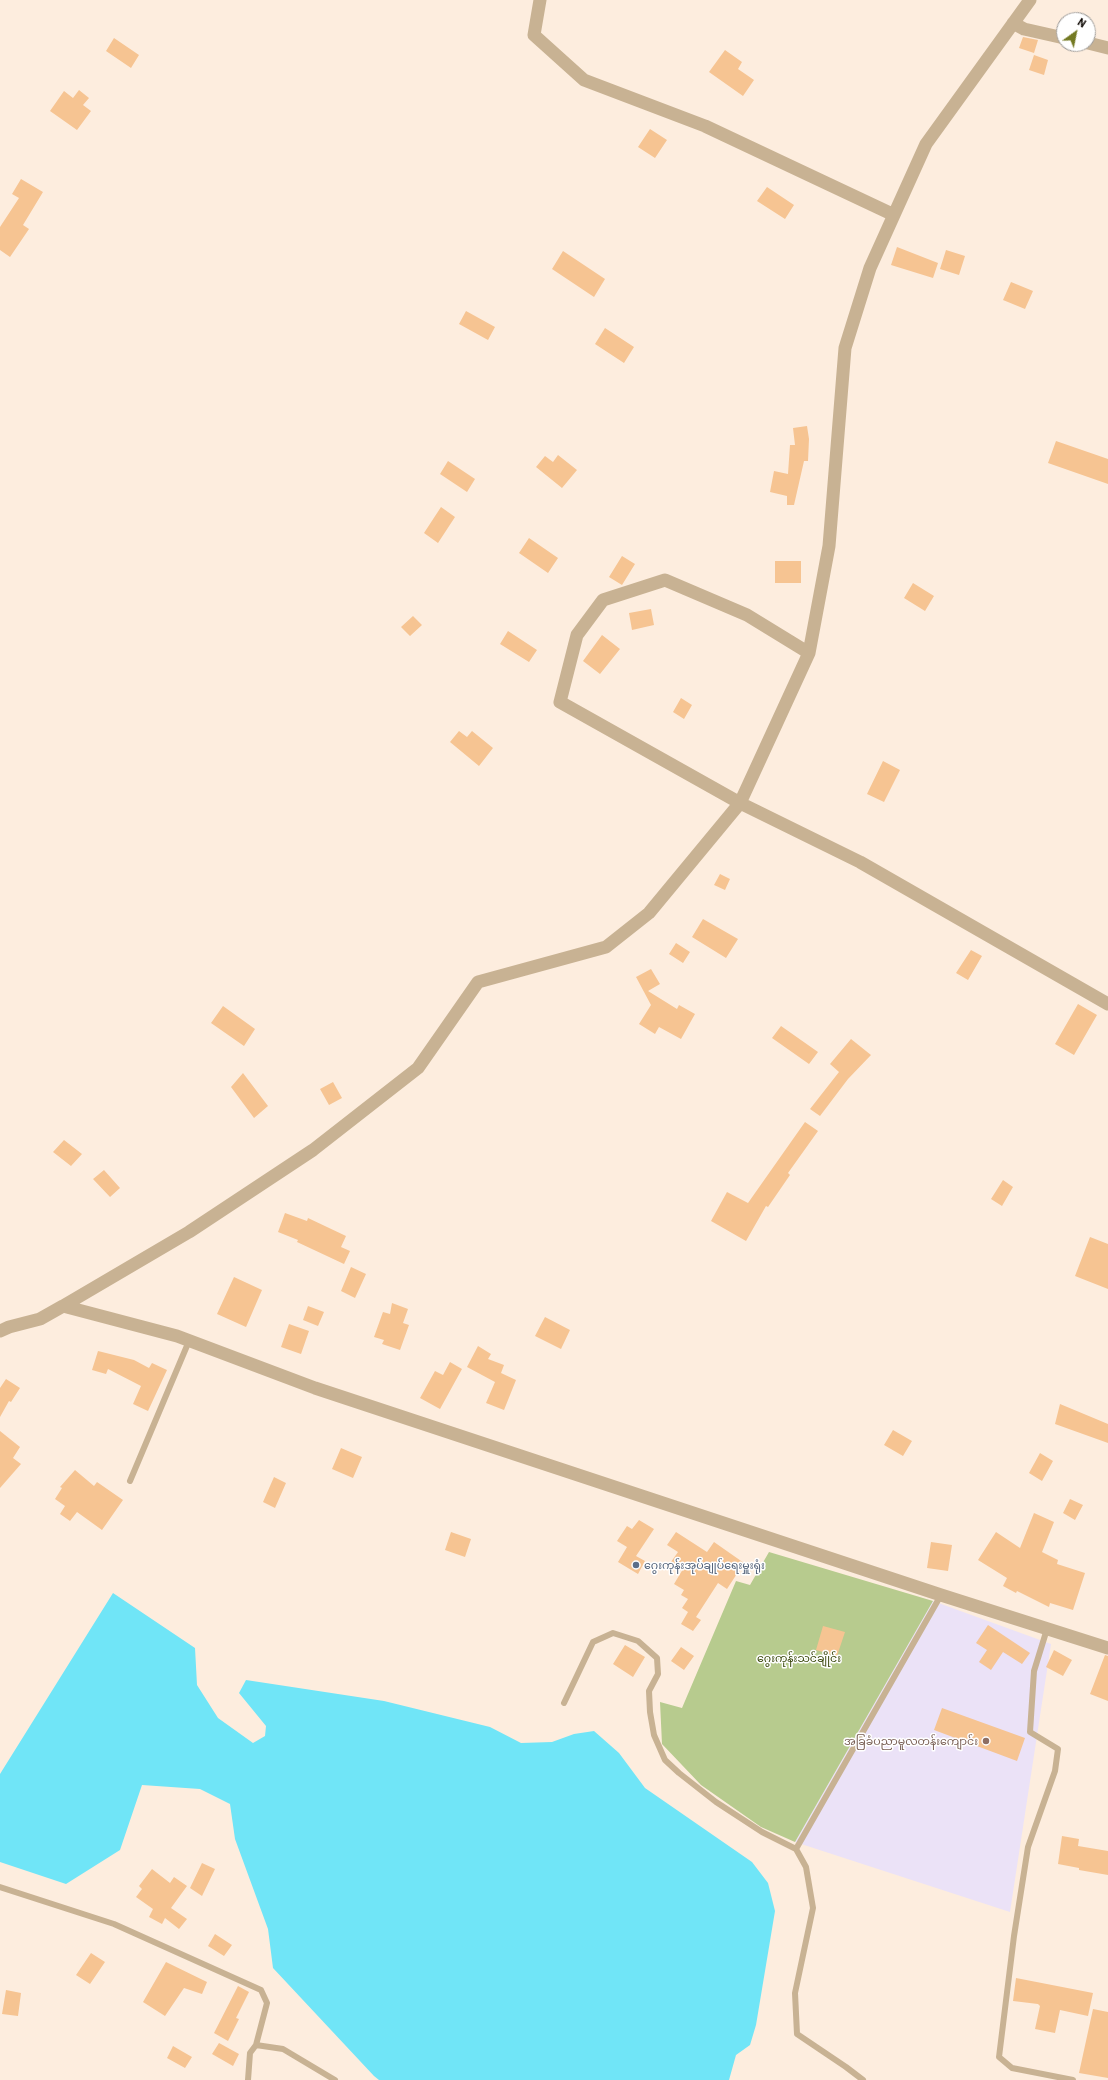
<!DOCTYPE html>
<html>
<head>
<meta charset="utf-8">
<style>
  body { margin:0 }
  #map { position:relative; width:1108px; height:2080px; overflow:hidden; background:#fdedde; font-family:Barlow,sans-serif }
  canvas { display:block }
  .north { position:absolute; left:1056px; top:12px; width:40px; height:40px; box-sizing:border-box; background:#fff; border:1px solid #9f9d9b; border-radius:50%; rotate:33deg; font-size:11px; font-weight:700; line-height:16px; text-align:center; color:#100a05 }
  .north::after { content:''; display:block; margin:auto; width:14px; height:18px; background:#737922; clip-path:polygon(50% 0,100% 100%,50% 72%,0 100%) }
</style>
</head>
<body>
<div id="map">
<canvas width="1108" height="2080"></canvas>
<div class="north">N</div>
</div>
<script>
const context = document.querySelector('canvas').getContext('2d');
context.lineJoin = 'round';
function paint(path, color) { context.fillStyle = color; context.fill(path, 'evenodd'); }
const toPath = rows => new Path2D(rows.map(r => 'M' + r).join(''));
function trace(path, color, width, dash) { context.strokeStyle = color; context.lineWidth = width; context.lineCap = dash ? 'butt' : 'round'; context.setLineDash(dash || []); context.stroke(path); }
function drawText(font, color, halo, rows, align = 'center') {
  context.font = font + ' Barlow,"Noto Sans Myanmar",sans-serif'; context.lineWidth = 3; context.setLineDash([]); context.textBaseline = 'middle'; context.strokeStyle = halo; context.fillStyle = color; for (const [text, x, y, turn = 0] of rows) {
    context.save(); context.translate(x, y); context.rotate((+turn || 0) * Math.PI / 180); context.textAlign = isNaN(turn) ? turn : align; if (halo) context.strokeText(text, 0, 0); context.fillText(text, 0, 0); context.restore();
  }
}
const education = toPath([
  [933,1601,1051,1644,1010,1912,795,1842]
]);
const green = toPath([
  [769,1552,933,1601,795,1842,761,1827,701,1785,662,1744,660,1702,682,1708,736,1581,750,1585]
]);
const water = toPath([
  [113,1593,195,1648,197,1685,218,1718,253,1743,265,1736,266,1726,239,1693,246,1680,384,1701,490,1727,521,1743,552,1742,574,1734,594,1731,619,1753,645,1788,752,1862,768,1883,775,1911,756,2025,750,2045,736,2055,729,2080,379,2080,374,2076,273,1968,268,1929,235,1839,230,1804,200,1789,142,1785,120,1850,66,1884,0,1862,0,1774]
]);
const building = toPath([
  [1023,37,1038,40,1034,53,1019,48],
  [114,38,139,55,131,68,106,51],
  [725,50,742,62,738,69,754,80,743,96,709,72],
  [1034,55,1048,60,1044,75,1029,70],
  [79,90,89,98,83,105,91,111,77,130,50,111,64,91,73,98],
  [650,129,667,140,655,158,638,147],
  [21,179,43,192,23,225,29,229,10,257,0,250,0,227,19,198,12,194],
  [767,187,794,205,785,219,757,201],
  [897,247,938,263,933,278,891,265],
  [946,250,965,256,959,275,940,269],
  [563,251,605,279,594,297,552,269],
  [1011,282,1033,291,1025,309,1003,300],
  [466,311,495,327,488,340,459,324],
  [605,328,634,347,624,363,595,344],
  [807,426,809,439,808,461,804,461,794,505,787,505,787,496,770,492,774,471,788,474,790,445,795,445,793,428],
  [1056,441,1108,459,1108,484,1048,463],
  [558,455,577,470,562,488,536,467,545,456,553,462],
  [448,461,475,479,467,492,440,474],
  [441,507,455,517,438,543,424,533],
  [529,538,558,558,548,573,519,553],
  [622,556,635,564,622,585,609,577],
  [775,561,801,561,801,583,775,583],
  [913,583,934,596,925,611,904,598],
  [651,609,654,625,632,630,629,613],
  [413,616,422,625,410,636,401,627],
  [508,631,537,650,529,662,500,644],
  [602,635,620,649,600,674,583,661],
  [681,698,692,705,684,719,673,712],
  [459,731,467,737,472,731,493,748,479,766,450,742],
  [883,761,900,770,884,802,867,794],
  [720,874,730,879,725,890,714,885],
  [703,919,738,939,726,958,692,937],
  [676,943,690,952,683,963,669,954],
  [971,950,982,956,968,980,956,973],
  [651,969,660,984,648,991,677,1009,679,1005,695,1014,681,1039,659,1027,655,1034,639,1024,651,1005,636,977],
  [1078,1004,1097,1015,1074,1055,1055,1044],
  [223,1006,255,1029,244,1046,211,1023],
  [781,1026,818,1052,809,1064,772,1038],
  [851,1039,871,1055,848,1079,820,1116,810,1109,839,1072,830,1064],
  [243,1073,268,1106,254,1118,231,1087],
  [333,1082,342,1098,329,1105,320,1089],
  [805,1122,818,1131,788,1173,790,1175,768,1207,766,1206,746,1241,711,1221,727,1192,748,1203],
  [64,1140,82,1154,71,1166,53,1152],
  [104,1170,120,1188,110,1197,93,1179],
  [1003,1180,1013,1187,1002,1206,991,1199],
  [285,1213,307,1221,308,1218,346,1236,341,1247,350,1251,344,1264,297,1242,298,1240,278,1232],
  [1090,1237,1108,1244,1108,1289,1075,1276],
  [351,1267,366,1274,355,1298,341,1291],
  [234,1277,262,1290,246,1327,217,1314],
  [392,1303,408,1309,403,1323,409,1325,400,1350,382,1344,384,1340,374,1337,383,1312,390,1314],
  [308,1306,324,1312,318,1326,303,1320],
  [545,1317,570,1330,561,1349,535,1336],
  [289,1324,309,1331,301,1354,281,1347],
  [478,1346,491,1354,488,1359,504,1365,501,1373,516,1380,504,1410,486,1403,495,1382,467,1367],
  [98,1351,134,1360,149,1368,152,1363,167,1370,148,1411,133,1404,141,1386,108,1369,106,1374,92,1370],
  [450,1362,462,1369,440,1409,420,1398,435,1371,443,1375],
  [6,1379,20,1388,11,1402,9,1401,0,1417,0,1388],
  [1060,1404,1108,1424,1108,1443,1055,1424],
  [893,1430,912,1441,903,1456,884,1445],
  [0,1431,20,1447,13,1458,21,1464,0,1488],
  [341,1448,362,1457,353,1478,332,1469],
  [1040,1453,1053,1461,1042,1481,1029,1473],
  [75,1470,94,1486,97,1482,123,1500,102,1530,77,1512,70,1521,60,1514,65,1506,55,1499,62,1488,60,1487],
  [274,1477,286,1483,275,1508,263,1502],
  [1070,1499,1083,1505,1075,1520,1063,1513],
  [1034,1513,1054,1522,1042,1552,1058,1560,1057,1564,1085,1573,1073,1610,1050,1603,1049,1607,1017,1591,1016,1593,1003,1586,1007,1578,978,1560,996,1532,1020,1548],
  [639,1520,654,1529,636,1556,645,1561,638,1574,618,1562,627,1547,617,1541,627,1526,632,1529],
  [451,1532,471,1539,465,1557,445,1550],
  [676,1532,707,1552,714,1542,744,1563,727,1589,718,1583,696,1617,701,1620,693,1631,681,1624,688,1612,682,1608,688,1599,681,1595,684,1590,674,1584,683,1569,671,1562,678,1552,667,1545],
  [931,1542,952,1545,948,1571,927,1568],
  [988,1625,1030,1653,1022,1664,1003,1652,991,1670,979,1662,987,1650,976,1643],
  [823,1626,845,1632,837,1656,816,1650],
  [625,1645,645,1657,633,1677,613,1664],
  [681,1647,694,1656,684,1670,671,1661],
  [1054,1650,1072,1660,1063,1676,1046,1667],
  [1105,1655,1108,1656,1108,1701,1090,1694],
  [942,1708,1025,1738,1017,1761,934,1730],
  [1062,1836,1079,1839,1078,1846,1108,1851,1108,1875,1079,1870,1079,1868,1058,1864],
  [202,1863,215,1869,202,1896,190,1888],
  [152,1869,170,1883,174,1877,187,1886,171,1908,187,1919,179,1929,165,1918,162,1924,149,1917,153,1909,136,1897,142,1889,139,1886],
  [215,1934,232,1945,224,1956,208,1946],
  [91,1953,105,1962,90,1984,76,1975],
  [166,1962,207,1982,202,1994,184,1988,165,2016,143,2002],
  [1016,1978,1093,1993,1088,2016,1060,2010,1055,2033,1035,2029,1040,2006,1038,2004,1013,2001],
  [238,1986,249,1992,236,2018,239,2019,228,2041,214,2033],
  [6,1990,21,1993,18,2016,2,2014],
  [1093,2009,1108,2012,1108,2078,1079,2073],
  [219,2043,239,2054,233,2066,212,2054],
  [173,2046,192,2057,185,2068,167,2058]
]);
const service = toPath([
  [130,1481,189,1341],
  [1047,1629,1034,1671,1030,1732,1058,1749,1055,1771,1028,1847,1014,1936,999,2057,1012,2068,1073,2080],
  [564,1703,593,1642,613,1633,638,1641,657,1658,658,1674,649,1691,650,1712,654,1735,665,1760,679,1773,716,1802,762,1832,796,1849,806,1867,813,1908,795,1993,797,2034,846,2067,863,2080],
  [796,1849,941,1595],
  [0,1887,114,1924,261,1990,267,2003,256,2045,250,2053,248,2080],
  [256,2045,283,2049,335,2080]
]);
const minor = toPath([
  [540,0,534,35,584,80,705,126,894,215],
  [1013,23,1024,29,1064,38],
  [1088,43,1108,48],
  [809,653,747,615,665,580,603,600,577,635,560,702,740,803,860,862,1108,1004],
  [63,1306,189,1232,313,1150,418,1068,478,982,606,947,649,913,740,803,809,653,829,546,845,348,870,268,926,144,1030,0],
  [0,1331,9,1327,40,1319,63,1306,177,1336,315,1388,941,1595,1108,1648]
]);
const markers = [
  [636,1565,4,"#5c6f8a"],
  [986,1741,4,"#8d6e63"]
];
const serviceNames = [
  ["ဂွေးကုန်းအုပ်ချုပ်ရေးမှူးရုံး",644,1565]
];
const parkNames = [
  ["ဂွေးကုန်းသင်ချိုင်း",799,1658]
];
const educationNames = [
  ["အခြခံပညာမူလတန်းကျောင်း",978,1741]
];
paint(education, '#ebe2f7');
paint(green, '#b7cb8e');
paint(water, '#70e5f7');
paint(building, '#f6c492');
trace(service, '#c8b293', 6);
trace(minor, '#c8b293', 13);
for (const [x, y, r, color] of markers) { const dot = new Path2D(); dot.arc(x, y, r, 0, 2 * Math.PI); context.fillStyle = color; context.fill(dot); trace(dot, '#fff', 1.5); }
drawText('11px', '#4e5e75', '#fff', serviceNames, 'left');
drawText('11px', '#374509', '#fff', parkNames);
drawText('11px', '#785e54', '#fff', educationNames, 'right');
</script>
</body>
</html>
